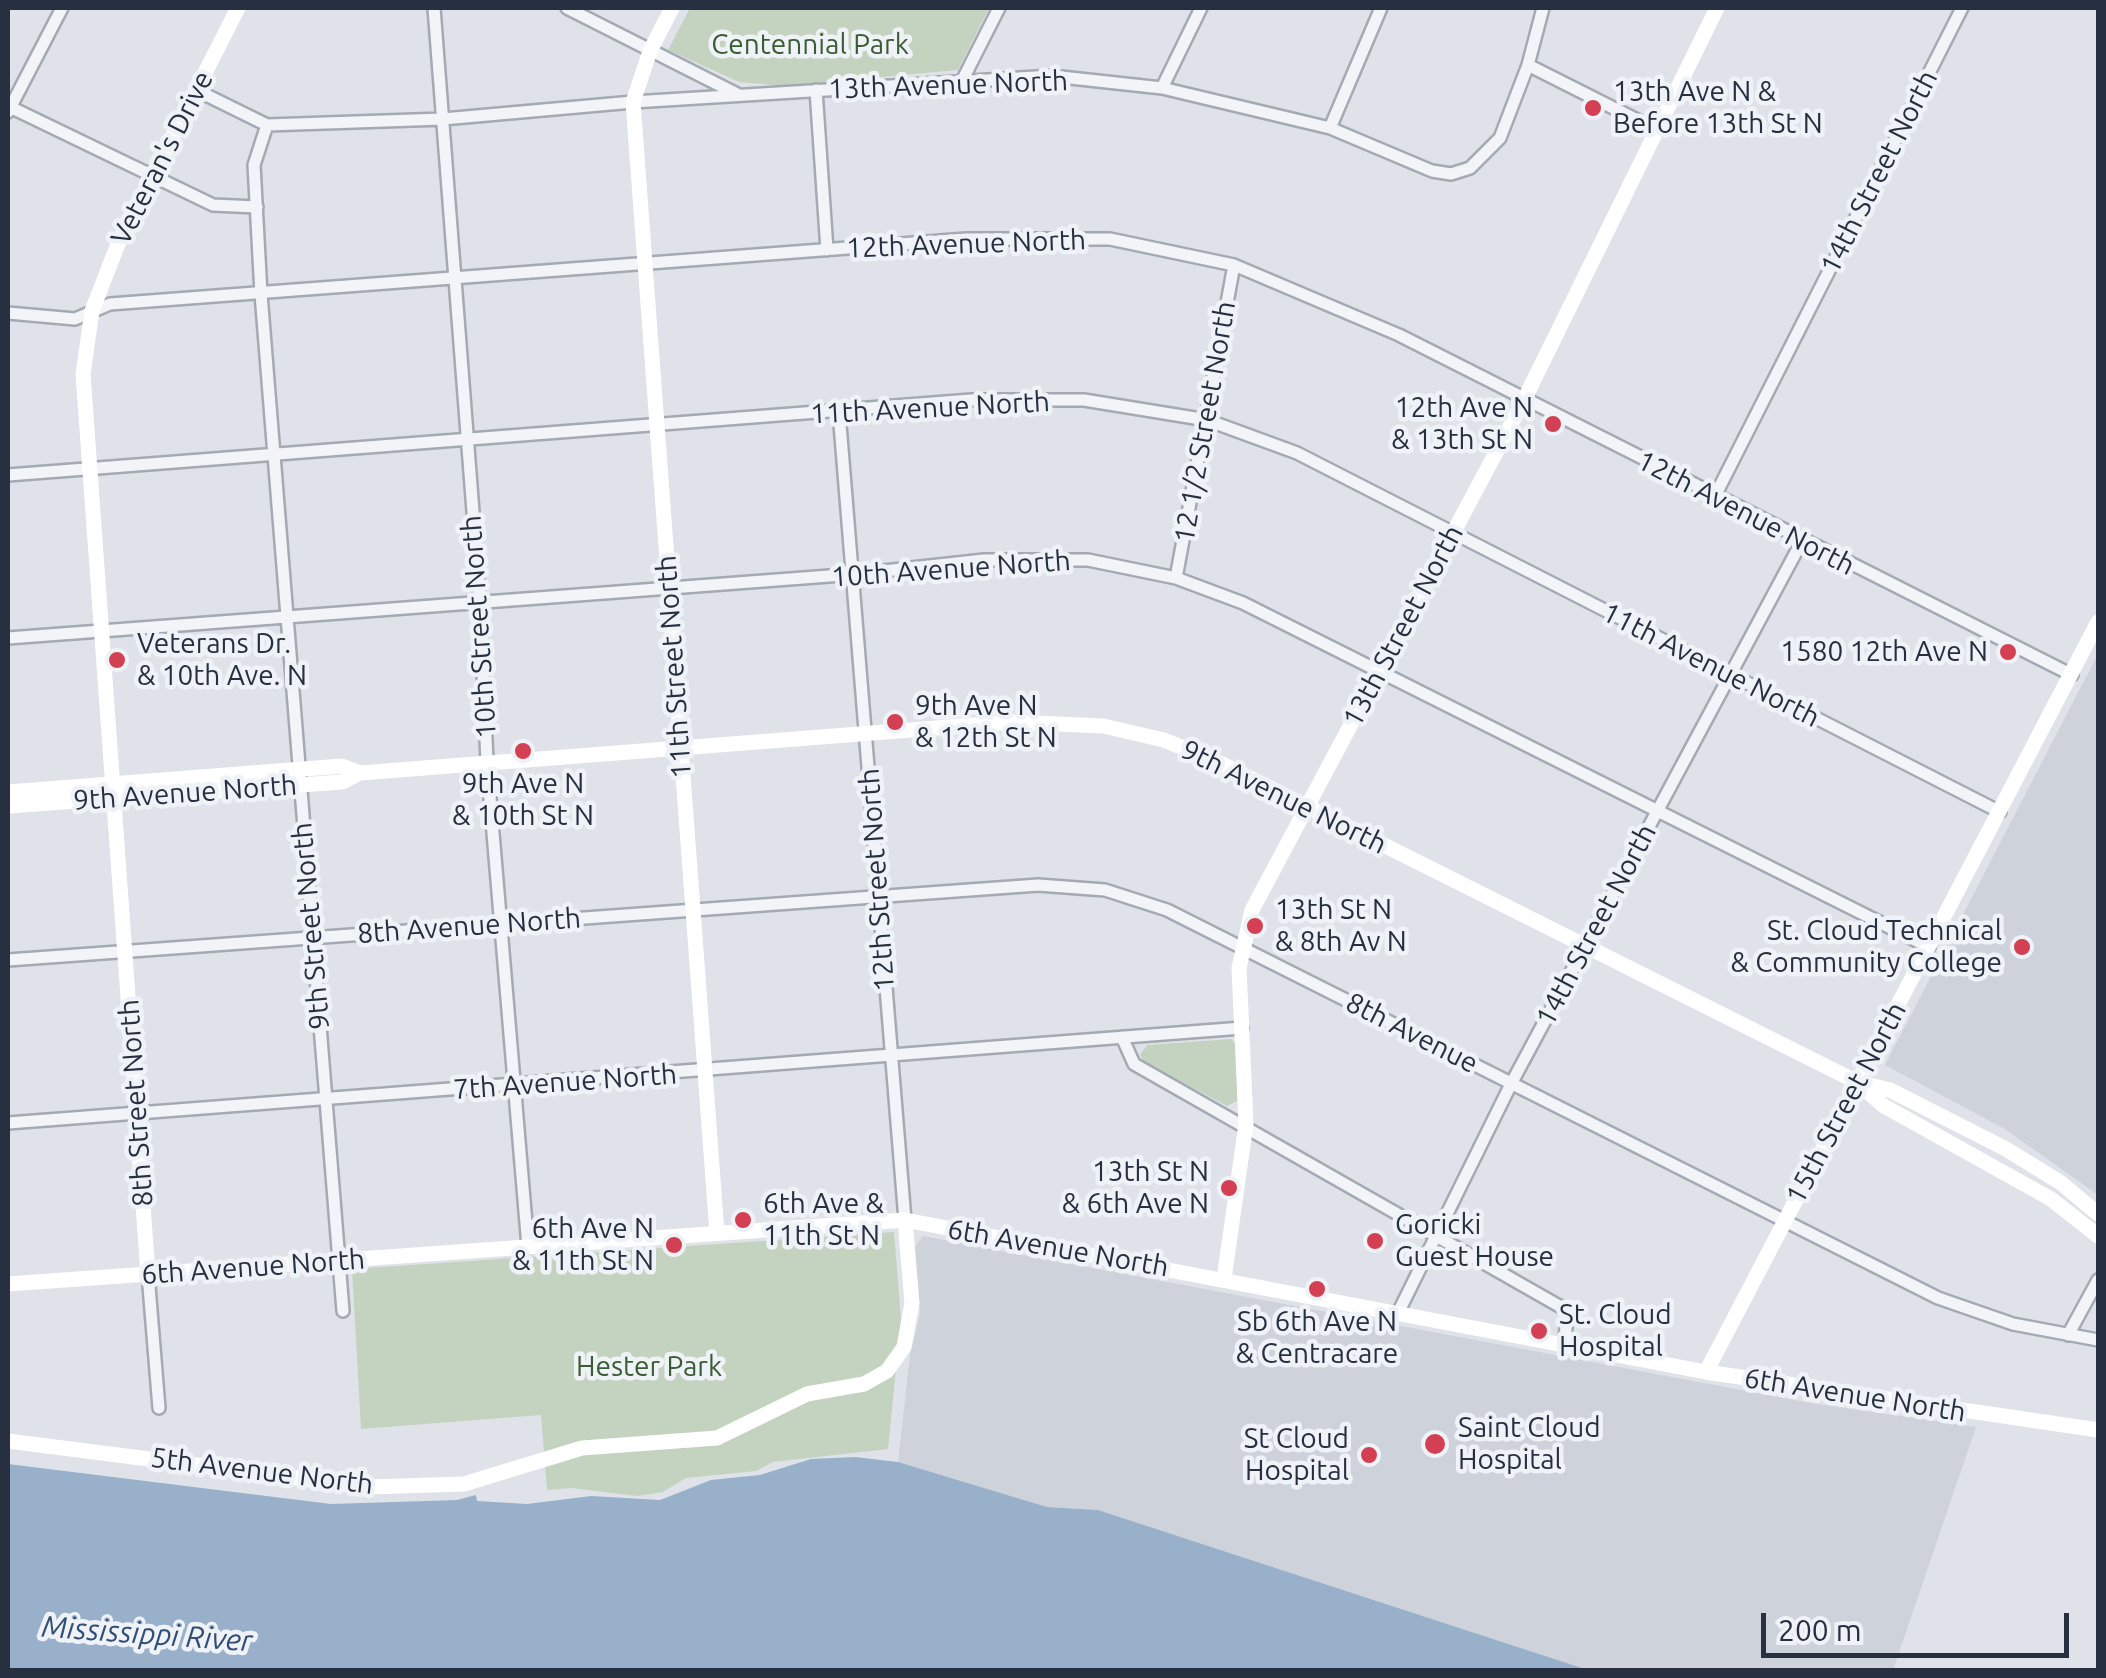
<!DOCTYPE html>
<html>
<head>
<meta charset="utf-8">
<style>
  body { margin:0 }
  #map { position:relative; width:2106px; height:1678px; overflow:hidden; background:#dfe3e9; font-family:Ubuntu,sans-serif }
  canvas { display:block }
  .frame { position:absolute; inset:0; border:10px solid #273041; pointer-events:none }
  .scale { position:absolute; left:1761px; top:1613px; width:308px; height:45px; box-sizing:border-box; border:5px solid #273041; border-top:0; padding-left:12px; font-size:30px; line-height:35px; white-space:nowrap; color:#273041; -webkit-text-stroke:8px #eff2f6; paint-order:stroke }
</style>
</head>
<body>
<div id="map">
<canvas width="2106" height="1678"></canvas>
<div class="frame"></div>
<div class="scale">200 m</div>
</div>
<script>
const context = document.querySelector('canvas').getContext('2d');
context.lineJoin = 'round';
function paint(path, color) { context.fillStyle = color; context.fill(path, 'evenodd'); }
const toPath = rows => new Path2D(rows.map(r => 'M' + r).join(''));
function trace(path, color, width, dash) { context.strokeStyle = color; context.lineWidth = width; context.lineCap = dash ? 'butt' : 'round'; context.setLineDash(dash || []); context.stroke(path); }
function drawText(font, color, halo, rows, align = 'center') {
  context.font = font + ' Ubuntu,sans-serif'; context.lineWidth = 9; context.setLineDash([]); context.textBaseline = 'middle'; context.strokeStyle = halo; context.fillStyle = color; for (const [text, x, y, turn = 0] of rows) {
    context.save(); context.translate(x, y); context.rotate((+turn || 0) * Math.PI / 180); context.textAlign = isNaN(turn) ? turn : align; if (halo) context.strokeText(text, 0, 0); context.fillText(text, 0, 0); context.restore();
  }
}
const built = toPath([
  [2098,654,2098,1195,2005,1129,1885,1065],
  [923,1236,1810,1403,1976,1427,1893,1670,1588,1670,1098,1510,1047,1507,898,1462,910,1355,920,1314,914,1248]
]);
const green = toPath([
  [690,8,989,8,958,70,785,86,739,82,668,50],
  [1231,1039,1236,1044,1239,1100,1227,1106,1144,1062,1140,1055,1147,1045],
  [894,1232,901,1318,888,1449,773,1462,756,1471,686,1478,663,1492,637,1496,571,1488,547,1490,541,1415,361,1429,352,1269]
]);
const water = toPath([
  [855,1457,898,1462,1047,1507,1098,1510,1588,1670,8,1670,8,1464,331,1504,457,1500,476,1495,477,1501,527,1504,591,1496,660,1500,711,1480,760,1475,811,1459]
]);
const street = toPath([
  [434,8,480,602,487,762,528,1247],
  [567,8,737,94],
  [1528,65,1543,8],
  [962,81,999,8],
  [1162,88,1201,8],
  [196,90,267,125,443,119,633,102,1052,76,1162,88,1330,128,1432,171,1451,174,1470,168,1500,138,1528,65,1657,130],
  [816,90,827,250],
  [8,106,213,205,257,207],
  [8,112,62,8],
  [267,125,254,165,261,294,343,1311],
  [1330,128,1381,8],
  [8,313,75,319,110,304,966,239,1110,239,1234,265,1399,335,2072,675],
  [839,412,905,1220],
  [8,475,971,400,1084,400,1207,420,1297,453,2000,812],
  [1714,498,1962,8],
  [1176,578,1234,265],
  [8,638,856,574,984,560,1088,560,1176,578,1243,603,1929,947],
  [8,960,1038,885,1105,890,1167,910,1938,1298,2013,1324,2098,1340],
  [1122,1037,1134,1064,1568,1311,1564,1345],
  [8,1123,1242,1028],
  [148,1274,159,1408],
  [1398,1313,1511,1084,1802,541],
  [2068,1335,2098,1280]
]);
const secondary = toPath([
  [672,8,650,51,633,102,717,1233],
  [8,792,342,766,360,773],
  [8,806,342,782,360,773,1013,722,1103,726,1164,740,1224,765,1857,1082,1890,1090,2006,1149,2061,1183,2098,1214],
  [1860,1085,1884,1106,2051,1199,2098,1236],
  [148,1274,83,374,92,311,118,244,238,8],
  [1224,1279,1246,1124,1239,968,1252,910,1524,400,1717,8],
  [8,1284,905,1220,1706,1372,2098,1430],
  [1706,1372,2098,622],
  [8,1441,368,1487,464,1484,582,1448,717,1438,807,1394,864,1384,887,1371,904,1347,912,1303,905,1220]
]);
const markers = [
  [1593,108,10,"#d33f53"],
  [1553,424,10,"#d33f53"],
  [2008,652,10,"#d33f53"],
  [117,660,10,"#d33f53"],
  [895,722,10,"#d33f53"],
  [523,751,10,"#d33f53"],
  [1255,926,10,"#d33f53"],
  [2022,947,10,"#d33f53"],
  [1229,1188,10,"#d33f53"],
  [743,1220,10,"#d33f53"],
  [1375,1241,10,"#d33f53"],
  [674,1245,10,"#d33f53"],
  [1317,1289,10,"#d33f53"],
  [1539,1331,10,"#d33f53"],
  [1435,1444,12,"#d33f53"],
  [1369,1455,10,"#d33f53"]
];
const parkNames = [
  ["Centennial Park",810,45],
  ["Hester Park",649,1367]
];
const streetNames = [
  ["13th Avenue North",948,85,-2],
  ["Veteran's Drive",162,158,-63],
  ["14th Street North",1879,172,-63],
  ["12th Avenue North",966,244,-2],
  ["11th Avenue North",930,408,-3],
  ["12 1/2 Street North",1205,422,-80],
  ["12th Avenue North",1746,513,27],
  ["10th Avenue North",951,569,-4],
  ["13th Street North",1403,626,-62],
  ["10th Street North",479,627,-94],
  ["11th Avenue North",1711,665,27],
  ["11th Street North",674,667,-94],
  ["9th Avenue North",185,793,-4],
  ["9th Avenue North",1284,797,26],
  ["12th Street North",877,880,-94],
  ["14th Street North",1596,925,-62],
  ["9th Street North",311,926,-95],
  ["8th Avenue North",469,926,-4],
  ["8th Avenue",1412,1033,27],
  ["7th Avenue North",565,1082,-4],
  ["8th Street North",136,1103,-94],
  ["15th Street North",1846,1103,-62],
  ["6th Avenue North",1058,1248,10],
  ["6th Avenue North",253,1267,-4],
  ["6th Avenue North",1855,1395,9],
  ["5th Avenue North",262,1471,7]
];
const poiNames = [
  ["13th Ave N &",1613,92],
  ["Before 13th St N",1613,124],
  ["12th Ave N",1533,408,"right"],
  ["& 13th St N",1533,440,"right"],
  ["Veterans Dr.",137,644],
  ["& 10th Ave. N",137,676],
  ["1580 12th Ave N",1988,652,"right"],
  ["9th Ave N",915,706],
  ["& 12th St N",915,738],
  ["9th Ave N",523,784,"center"],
  ["& 10th St N",523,816,"center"],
  ["13th St N",1275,910],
  ["& 8th Av N",1275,942],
  ["St. Cloud Technical",2002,931,"right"],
  ["& Community College",2002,963,"right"],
  ["13th St N",1209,1172,"right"],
  ["& 6th Ave N",1209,1204,"right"],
  ["6th Ave &",763,1204],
  ["11th St N",763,1236],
  ["Goricki",1395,1225],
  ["Guest House",1395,1257],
  ["6th Ave N",654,1229,"right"],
  ["& 11th St N",654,1261,"right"],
  ["St. Cloud",1559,1315],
  ["Hospital",1559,1347],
  ["Sb 6th Ave N",1317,1322,"center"],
  ["& Centracare",1317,1354,"center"],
  ["Saint Cloud",1458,1428],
  ["Hospital",1458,1460],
  ["St Cloud",1349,1439,"right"],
  ["Hospital",1349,1471,"right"]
];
const waterNames = [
  ["Mississippi River",147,1634,4]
];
paint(built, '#cdd2db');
paint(green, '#c4d3c0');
paint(water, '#98b0ca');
trace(street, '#a4aab3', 16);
trace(street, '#f2f4f7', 11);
trace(secondary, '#fff', 15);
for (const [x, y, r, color] of markers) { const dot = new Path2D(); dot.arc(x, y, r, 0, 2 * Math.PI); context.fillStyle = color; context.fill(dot); trace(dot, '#eff2f6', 4); }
drawText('28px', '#3b5d34', '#eff2f6', parkNames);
drawText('28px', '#273041', '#eff2f6', streetNames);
drawText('28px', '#273041', '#eff2f6', poiNames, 'left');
drawText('italic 30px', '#304e76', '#eff2f6', waterNames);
</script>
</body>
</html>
